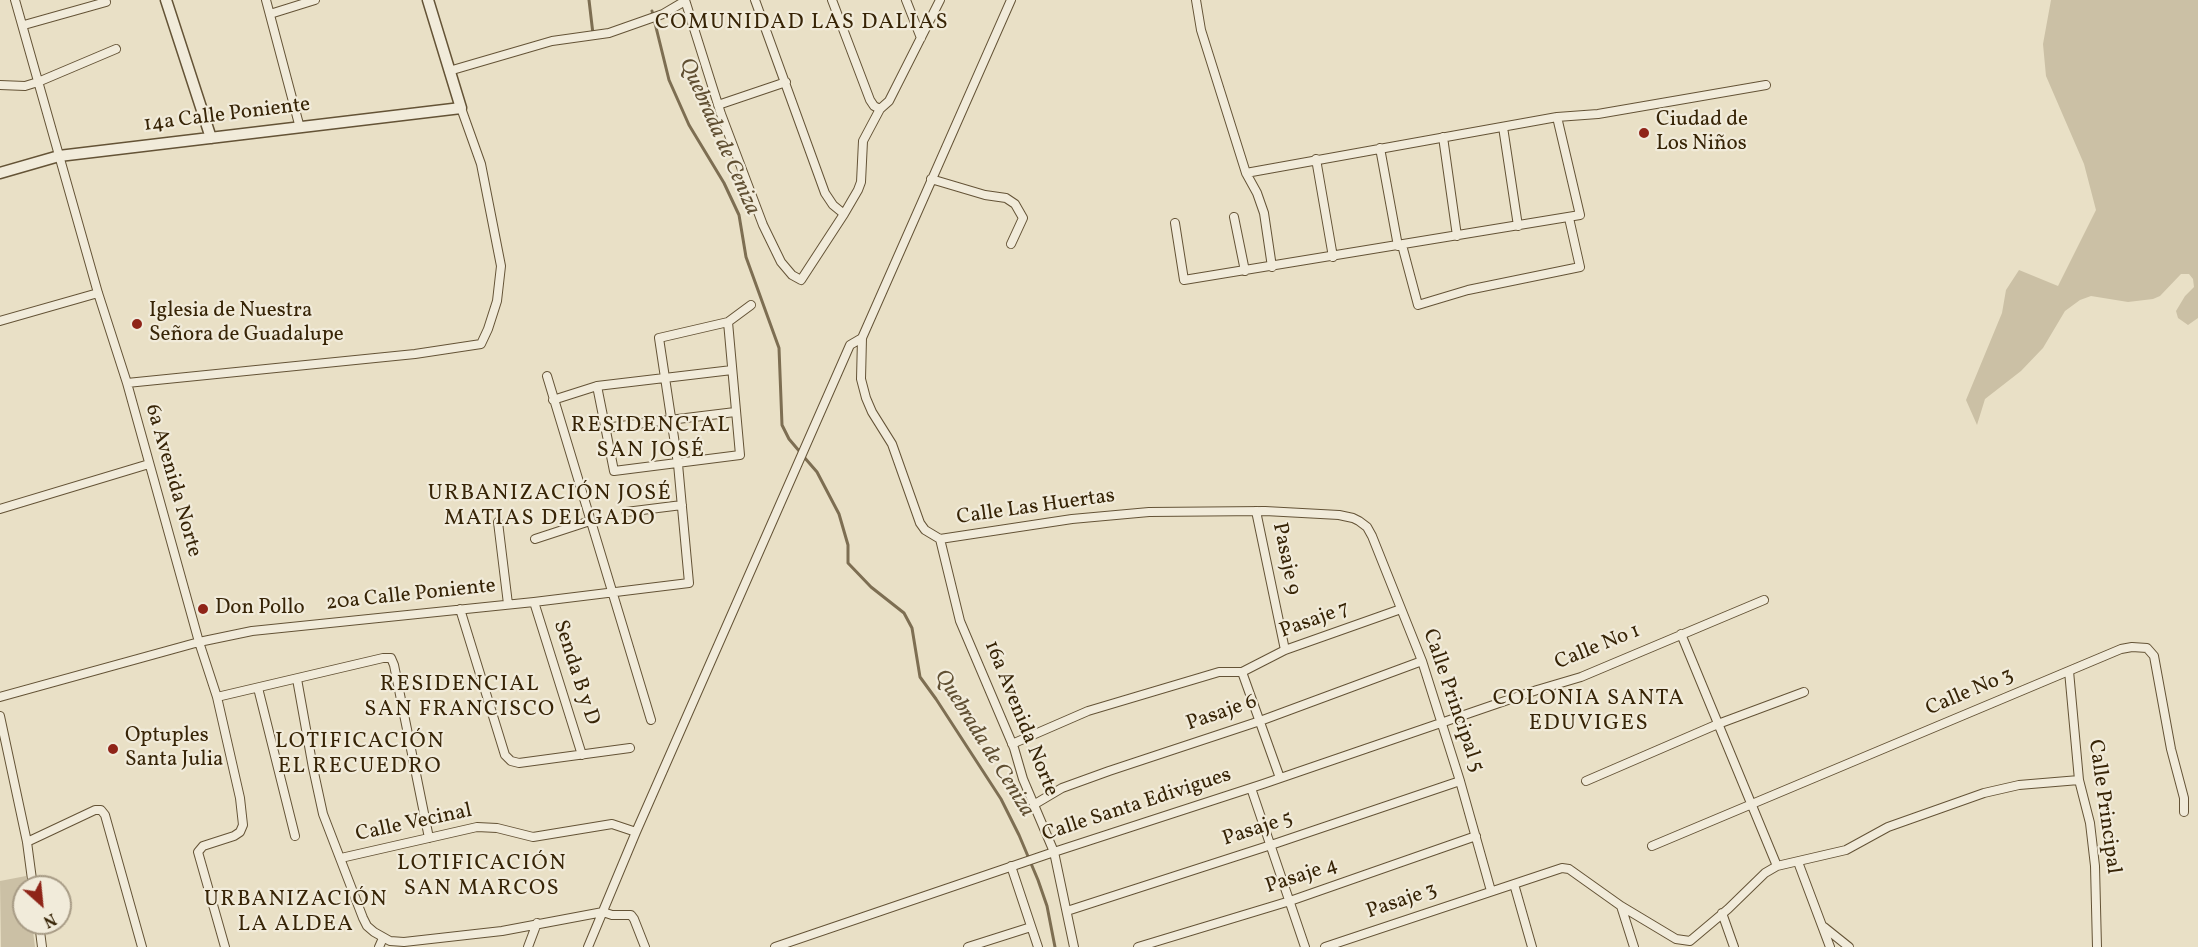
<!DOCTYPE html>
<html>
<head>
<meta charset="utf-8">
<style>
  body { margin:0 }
  #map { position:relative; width:2198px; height:947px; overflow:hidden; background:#e9e0c6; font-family:Vollkorn,serif }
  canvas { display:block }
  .north { position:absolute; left:12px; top:875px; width:60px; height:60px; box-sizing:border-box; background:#f1ebda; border:2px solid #a79b85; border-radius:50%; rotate:153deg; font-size:16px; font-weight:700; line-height:24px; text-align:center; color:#372406 }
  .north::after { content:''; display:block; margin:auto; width:21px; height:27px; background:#8f2418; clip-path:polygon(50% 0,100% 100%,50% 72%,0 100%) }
</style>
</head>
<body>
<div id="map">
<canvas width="2198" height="947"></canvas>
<div class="north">N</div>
</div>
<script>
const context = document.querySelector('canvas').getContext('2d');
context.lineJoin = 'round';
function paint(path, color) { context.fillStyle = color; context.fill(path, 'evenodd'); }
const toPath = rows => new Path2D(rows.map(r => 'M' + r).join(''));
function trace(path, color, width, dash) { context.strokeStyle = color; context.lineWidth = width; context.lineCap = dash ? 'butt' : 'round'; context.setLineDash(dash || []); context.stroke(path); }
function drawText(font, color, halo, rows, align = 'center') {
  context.font = font + ' Vollkorn,serif'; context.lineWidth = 4.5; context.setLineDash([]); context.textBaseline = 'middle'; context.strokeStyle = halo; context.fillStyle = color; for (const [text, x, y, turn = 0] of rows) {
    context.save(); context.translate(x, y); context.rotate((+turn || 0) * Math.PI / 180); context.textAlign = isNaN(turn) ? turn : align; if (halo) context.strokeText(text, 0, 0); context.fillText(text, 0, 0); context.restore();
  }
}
const green = toPath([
  [2051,0,2198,0,2198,318,2188,325,2178,318,2176,311,2185,296,2194,287,2193,279,2189,274,2181,274,2160,296,2153,299,2128,302,2091,296,2080,300,2065,311,2043,348,2021,371,1985,399,1977,425,1966,400,2002,313,2006,290,2019,270,2058,286,2096,210,2084,164,2046,76,2043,44],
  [26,876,27,887,24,887,24,923,32,923,35,947,1,947,0,881]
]);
const stream = toPath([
  [589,0,593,34],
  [652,11,669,80,689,125,724,183,739,215,746,257,779,348,782,425,789,439,800,452],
  [804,457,817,472,839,514,848,545,848,563,871,587,904,613,912,628,920,677,936,699,1001,799,1019,835,1038,880,1047,906,1055,947]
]);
const minor = toPath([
  [15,0,98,293,127,383,199,642,217,697,240,798,243,825,240,832,234,836,203,846,198,852,225,947],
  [266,0,300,128],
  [685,0,721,114,763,225,781,262,792,275,801,280,844,214,833,205,825,193,755,0],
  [832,0,870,100,874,106,880,109,889,101,940,0],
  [906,0,921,38],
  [1011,0,862,338,861,379,866,398,872,412,892,444,920,523,925,530,940,539,1072,519,1149,512,1265,511,1339,515,1353,518,1359,521,1367,527,1372,536,1422,661,1460,781,1491,891],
  [1196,0,1201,30,1246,173,1257,193,1264,213,1272,267],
  [270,14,315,0],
  [24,25,106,2],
  [449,71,552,41,609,33,663,14,685,1],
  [0,85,25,86,38,82,116,49],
  [718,105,786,82],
  [1503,127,1518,226],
  [1443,137,1457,236],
  [1380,148,1398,246],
  [1316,159,1333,257],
  [1246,173,1557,117,1598,114,1766,85],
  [931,179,985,195,1006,198,1015,204,1023,218,1011,244],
  [844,214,858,190,861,182,863,141,880,109],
  [1234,217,1245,271],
  [1175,223,1184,280,1580,215,1557,117],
  [1402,245,1418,305,1468,290,1580,267,1569,218],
  [0,321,98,293],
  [547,376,651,720],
  [127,383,415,354,481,344,488,329,497,301,501,266,481,164,461,108],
  [597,386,614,471,740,455,728,322],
  [553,400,597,386,732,370],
  [604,428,735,412],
  [0,509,149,464],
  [1256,511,1285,650],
  [626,512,682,505],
  [498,522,508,604],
  [535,539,590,521],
  [940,539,960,621,1014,748,1023,779,1054,852,1074,947],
  [534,602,582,755],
  [460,609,505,755,511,761,519,763,630,748],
  [1681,634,1777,866],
  [2069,671,2079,780,2090,823,2095,866,2097,947],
  [1242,672,1280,778],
  [297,679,313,768,323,814,363,918,367,926,374,932,390,941,404,942,502,931,603,912,612,915,631,915,634,919,645,947],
  [258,688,295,836],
  [0,697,199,642,252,631,534,602,689,583,678,464,659,338,728,322,751,305],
  [217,697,383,658,391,658,394,665,429,838],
  [0,716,27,842,33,887],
  [1012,744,1088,711,1219,672,1242,672,1285,650,1401,609],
  [1586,781,1718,724,1804,692],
  [1251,788,1305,947],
  [1035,804,1062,788,1109,771,1260,721,1422,661],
  [27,842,95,810,101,810,105,815,142,947],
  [1652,846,2121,649,2132,647,2147,648,2154,656,2171,749,2184,798,2184,812],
  [341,858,477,827,497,828,533,837,612,824,636,832],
  [1798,862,1830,947],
  [1011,866,1038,947],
  [1514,884,1532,947],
  [1621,906,1634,947],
  [1067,911,1271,845,1460,781],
  [1722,913,1734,947],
  [39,923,42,947],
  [1824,927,1849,947],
  [379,947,383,938],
  [528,947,537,923],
  [588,947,636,832,850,345,862,338],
  [775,947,1054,852,1263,784,1537,690,1581,677,1764,600],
  [968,947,1031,927],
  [1138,947,1290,901,1476,836],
  [1325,947,1562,868,1569,869,1621,906,1676,939,1690,941,1728,909,1765,873,1777,866,1846,850,1888,827,1984,793,2019,785,2079,780]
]);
const tertiary = toPath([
  [166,0,211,138],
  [0,173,59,156,461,108,428,0]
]);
const markers = [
  [1644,133,6,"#8f2418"],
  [137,324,6,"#8f2418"],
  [203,609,6,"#8f2418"],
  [113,749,6,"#8f2418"]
];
const streetNames = [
  ["14a Calle Poniente",227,116,-7],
  ["6a Avenida Norte",172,481,74],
  ["Calle Las Huertas",1036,508,-8],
  ["Pasaje 9",1285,559,78],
  ["20a Calle Poniente",411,596,-6],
  ["Pasaje 7",1315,621,-20],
  ["Calle No 1",1598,648,-22],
  ["Senda B y D",575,673,72],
  ["Calle No 3",1970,693,-23],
  ["Calle Principal 5",1452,701,71],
  ["Pasaje 6",1222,714,-19],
  ["16a Avenida Norte",1020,719,68],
  ["Calle Santa Edivigues",1137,806,-18],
  ["Calle Principal",2103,807,82],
  ["Calle Vecinal",414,824,-12],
  ["Pasaje 5",1258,830,-18],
  ["Pasaje 4",1302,877,-18],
  ["Pasaje 3",1402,902,-19]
];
const poiNames = [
  ["Ciudad de",1656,121],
  ["Los Niños",1656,145],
  ["Iglesia de Nuestra",149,312],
  ["Señora de Guadalupe",149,336],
  ["Don Pollo",215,609],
  ["Optuples",125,737],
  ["Santa Julia",125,761]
];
const neighbourhoodNames = [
  ["COMUNIDAD LAS DALIAS",802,24],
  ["RESIDENCIAL",651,427],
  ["SAN JOSÉ",651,452],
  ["URBANIZACIÓN JOSÉ",550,495],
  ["MATIAS DELGADO",550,520],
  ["RESIDENCIAL",460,686],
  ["SAN FRANCISCO",460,711],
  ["COLONIA SANTA",1589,700],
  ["EDUVIGES",1589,725],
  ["LOTIFICACIÓN",360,743],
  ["EL RECUEDRO",360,768],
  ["LOTIFICACIÓN",482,865],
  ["SAN MARCOS",482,890],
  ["URBANIZACIÓN",296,901],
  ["LA ALDEA",296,926]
];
const waterNames = [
  ["Quebrada de Ceniza",718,137,66],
  ["Quebrada de Ceniza",983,744,58]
];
paint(green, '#cbc0a5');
trace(stream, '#7d6e52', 3);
trace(minor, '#645336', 10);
trace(tertiary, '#645336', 13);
trace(minor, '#f1ebda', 8);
trace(tertiary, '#f1ebda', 10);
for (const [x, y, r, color] of markers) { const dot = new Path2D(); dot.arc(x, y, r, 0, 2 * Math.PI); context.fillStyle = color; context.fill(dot); trace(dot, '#f1ebda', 2); }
drawText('21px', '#372406', '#f1ebda', streetNames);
drawText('21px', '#372406', '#f1ebda', poiNames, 'left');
context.letterSpacing = '1.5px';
drawText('22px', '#372406', '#f1ebda', neighbourhoodNames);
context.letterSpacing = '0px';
drawText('italic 22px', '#604f32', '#f1ebda', waterNames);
</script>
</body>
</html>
